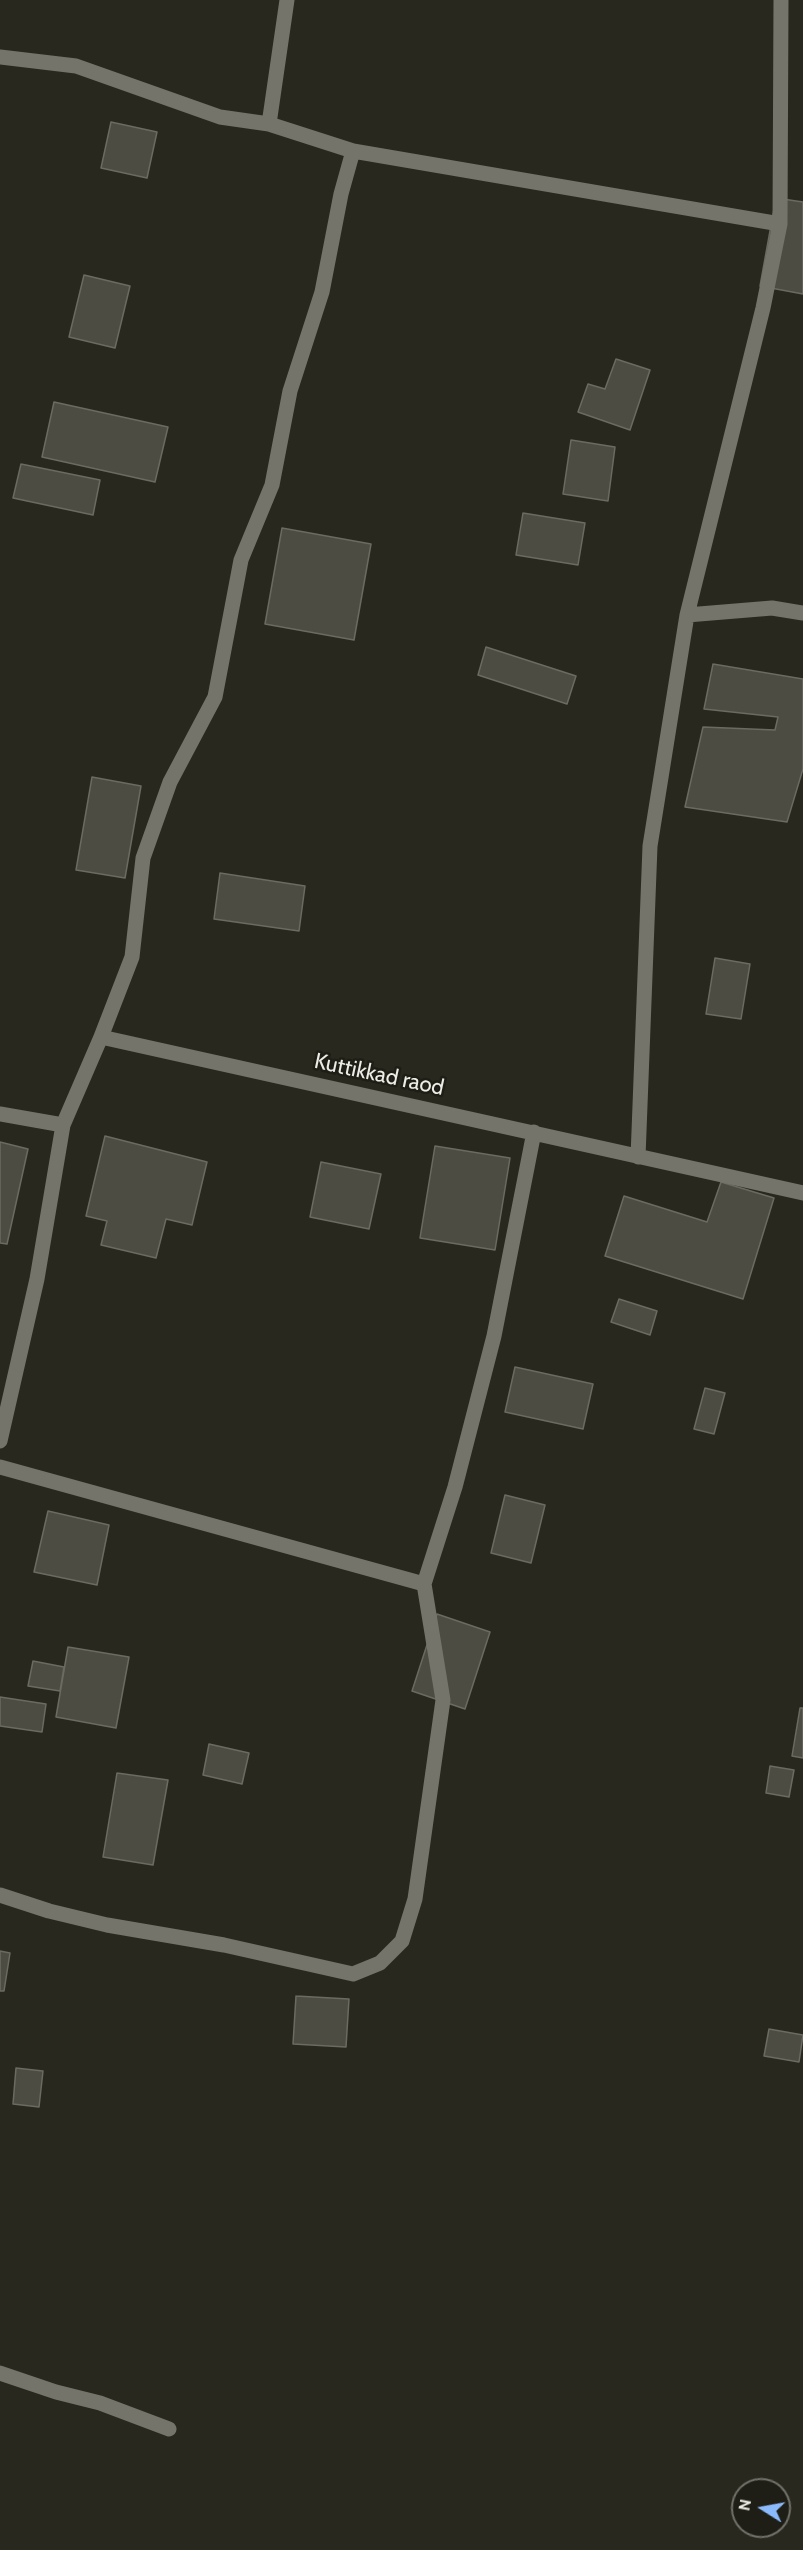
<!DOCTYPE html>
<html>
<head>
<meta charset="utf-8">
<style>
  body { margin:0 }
  #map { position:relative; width:803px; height:2550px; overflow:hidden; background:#28281f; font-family:Cabin,sans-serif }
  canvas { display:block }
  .north { position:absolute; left:731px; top:2478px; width:60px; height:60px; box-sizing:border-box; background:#1e1e16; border:2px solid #71716a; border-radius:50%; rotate:281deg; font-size:16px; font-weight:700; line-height:24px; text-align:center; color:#edede7 }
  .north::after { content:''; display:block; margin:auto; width:21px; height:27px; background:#8bbafc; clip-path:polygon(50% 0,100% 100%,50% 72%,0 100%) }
</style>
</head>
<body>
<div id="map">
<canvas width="803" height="2550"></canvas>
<div class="north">N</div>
</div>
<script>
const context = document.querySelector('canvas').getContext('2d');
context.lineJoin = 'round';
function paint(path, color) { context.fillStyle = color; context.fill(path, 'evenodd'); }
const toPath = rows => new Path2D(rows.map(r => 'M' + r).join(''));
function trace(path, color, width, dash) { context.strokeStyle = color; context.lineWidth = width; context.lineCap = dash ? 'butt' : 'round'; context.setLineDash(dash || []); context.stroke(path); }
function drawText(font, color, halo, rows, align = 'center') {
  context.font = font + ' Cabin,sans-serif'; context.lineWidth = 5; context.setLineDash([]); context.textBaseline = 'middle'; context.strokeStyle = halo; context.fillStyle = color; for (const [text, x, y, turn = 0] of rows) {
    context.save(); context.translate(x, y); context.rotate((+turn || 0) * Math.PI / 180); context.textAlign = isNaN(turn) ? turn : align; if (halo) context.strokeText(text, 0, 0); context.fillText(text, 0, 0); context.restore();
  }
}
const building = toPath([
  [111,122,157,132,147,178,101,168,111,122],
  [776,198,803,202,803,294,760,286,776,198],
  [84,275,130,286,115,348,69,337,84,275],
  [616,359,650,370,630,430,578,412,588,384,605,389,616,359],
  [54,402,168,427,155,482,42,457,54,402],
  [571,440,615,447,608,501,563,494,571,440],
  [21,464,100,480,93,515,13,498,21,464],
  [523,513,585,523,578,565,516,555,523,513],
  [282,528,371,544,354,640,265,624,282,528],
  [486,647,576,676,567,704,478,675,486,647],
  [713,664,803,679,803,769,787,822,685,807,703,727,775,730,778,717,704,709,713,664],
  [92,777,141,786,125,878,76,870,92,777],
  [220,873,305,886,299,931,214,919,220,873],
  [715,958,750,964,741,1019,706,1014,715,958],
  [105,1136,207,1162,192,1225,166,1219,156,1258,101,1245,107,1221,86,1216,105,1136],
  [0,1142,28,1149,7,1244,0,1243,0,1142],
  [435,1146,510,1158,495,1250,420,1238,435,1146],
  [321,1162,381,1174,369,1229,310,1217,321,1162],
  [721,1182,774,1198,743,1299,605,1256,624,1196,707,1222,721,1182],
  [619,1299,657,1311,650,1335,611,1322,619,1299],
  [515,1367,593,1384,583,1429,505,1412,515,1367],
  [705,1388,725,1393,714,1434,694,1429,705,1388],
  [505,1495,545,1505,531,1563,491,1553,505,1495],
  [48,1511,109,1525,97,1585,34,1572,48,1511],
  [437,1614,490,1632,465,1709,412,1691,437,1614],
  [68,1647,129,1657,116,1728,56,1717,68,1647],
  [33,1661,64,1667,60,1691,28,1686,33,1661],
  [0,1697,46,1704,42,1732,0,1726,0,1697],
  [800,1708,803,1708,803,1758,792,1756,800,1708],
  [209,1744,249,1753,242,1784,203,1775,209,1744],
  [770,1766,794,1770,789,1797,766,1793,770,1766],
  [117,1773,168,1780,153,1865,103,1857,117,1773],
  [0,1951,10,1953,4,1991,0,1991,0,1951],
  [296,1996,349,1999,346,2047,293,2044,296,1996],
  [769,2029,803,2035,799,2062,764,2056,769,2029],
  [16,2068,43,2071,39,2107,13,2104,16,2068]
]);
const minor = toPath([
  [0,57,76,66,220,117,269,124,353,151,780,224],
  [269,124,287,0],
  [687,615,772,608,803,613],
  [101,1037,132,957,143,858,170,782,215,697,241,560,272,485,290,391,322,292,341,194,353,151],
  [0,1114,63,1125,101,1037,803,1193],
  [638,1157,650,846,687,615,763,308,780,224,781,0],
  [0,1441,37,1279,63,1125],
  [0,1467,424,1584],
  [0,1895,49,1911,107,1925,224,1945,353,1974,380,1963,402,1941,415,1899,443,1700,424,1584,455,1487,494,1336,534,1132],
  [0,2373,56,2392,100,2403,169,2429]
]);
const streetNames = [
  ["Kuttikkad raod",379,1075,12]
];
paint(building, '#4c4c42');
trace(building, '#6b6b61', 1.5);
trace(minor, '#74746a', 15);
drawText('22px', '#edede7', '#1e1e16', streetNames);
</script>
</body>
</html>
